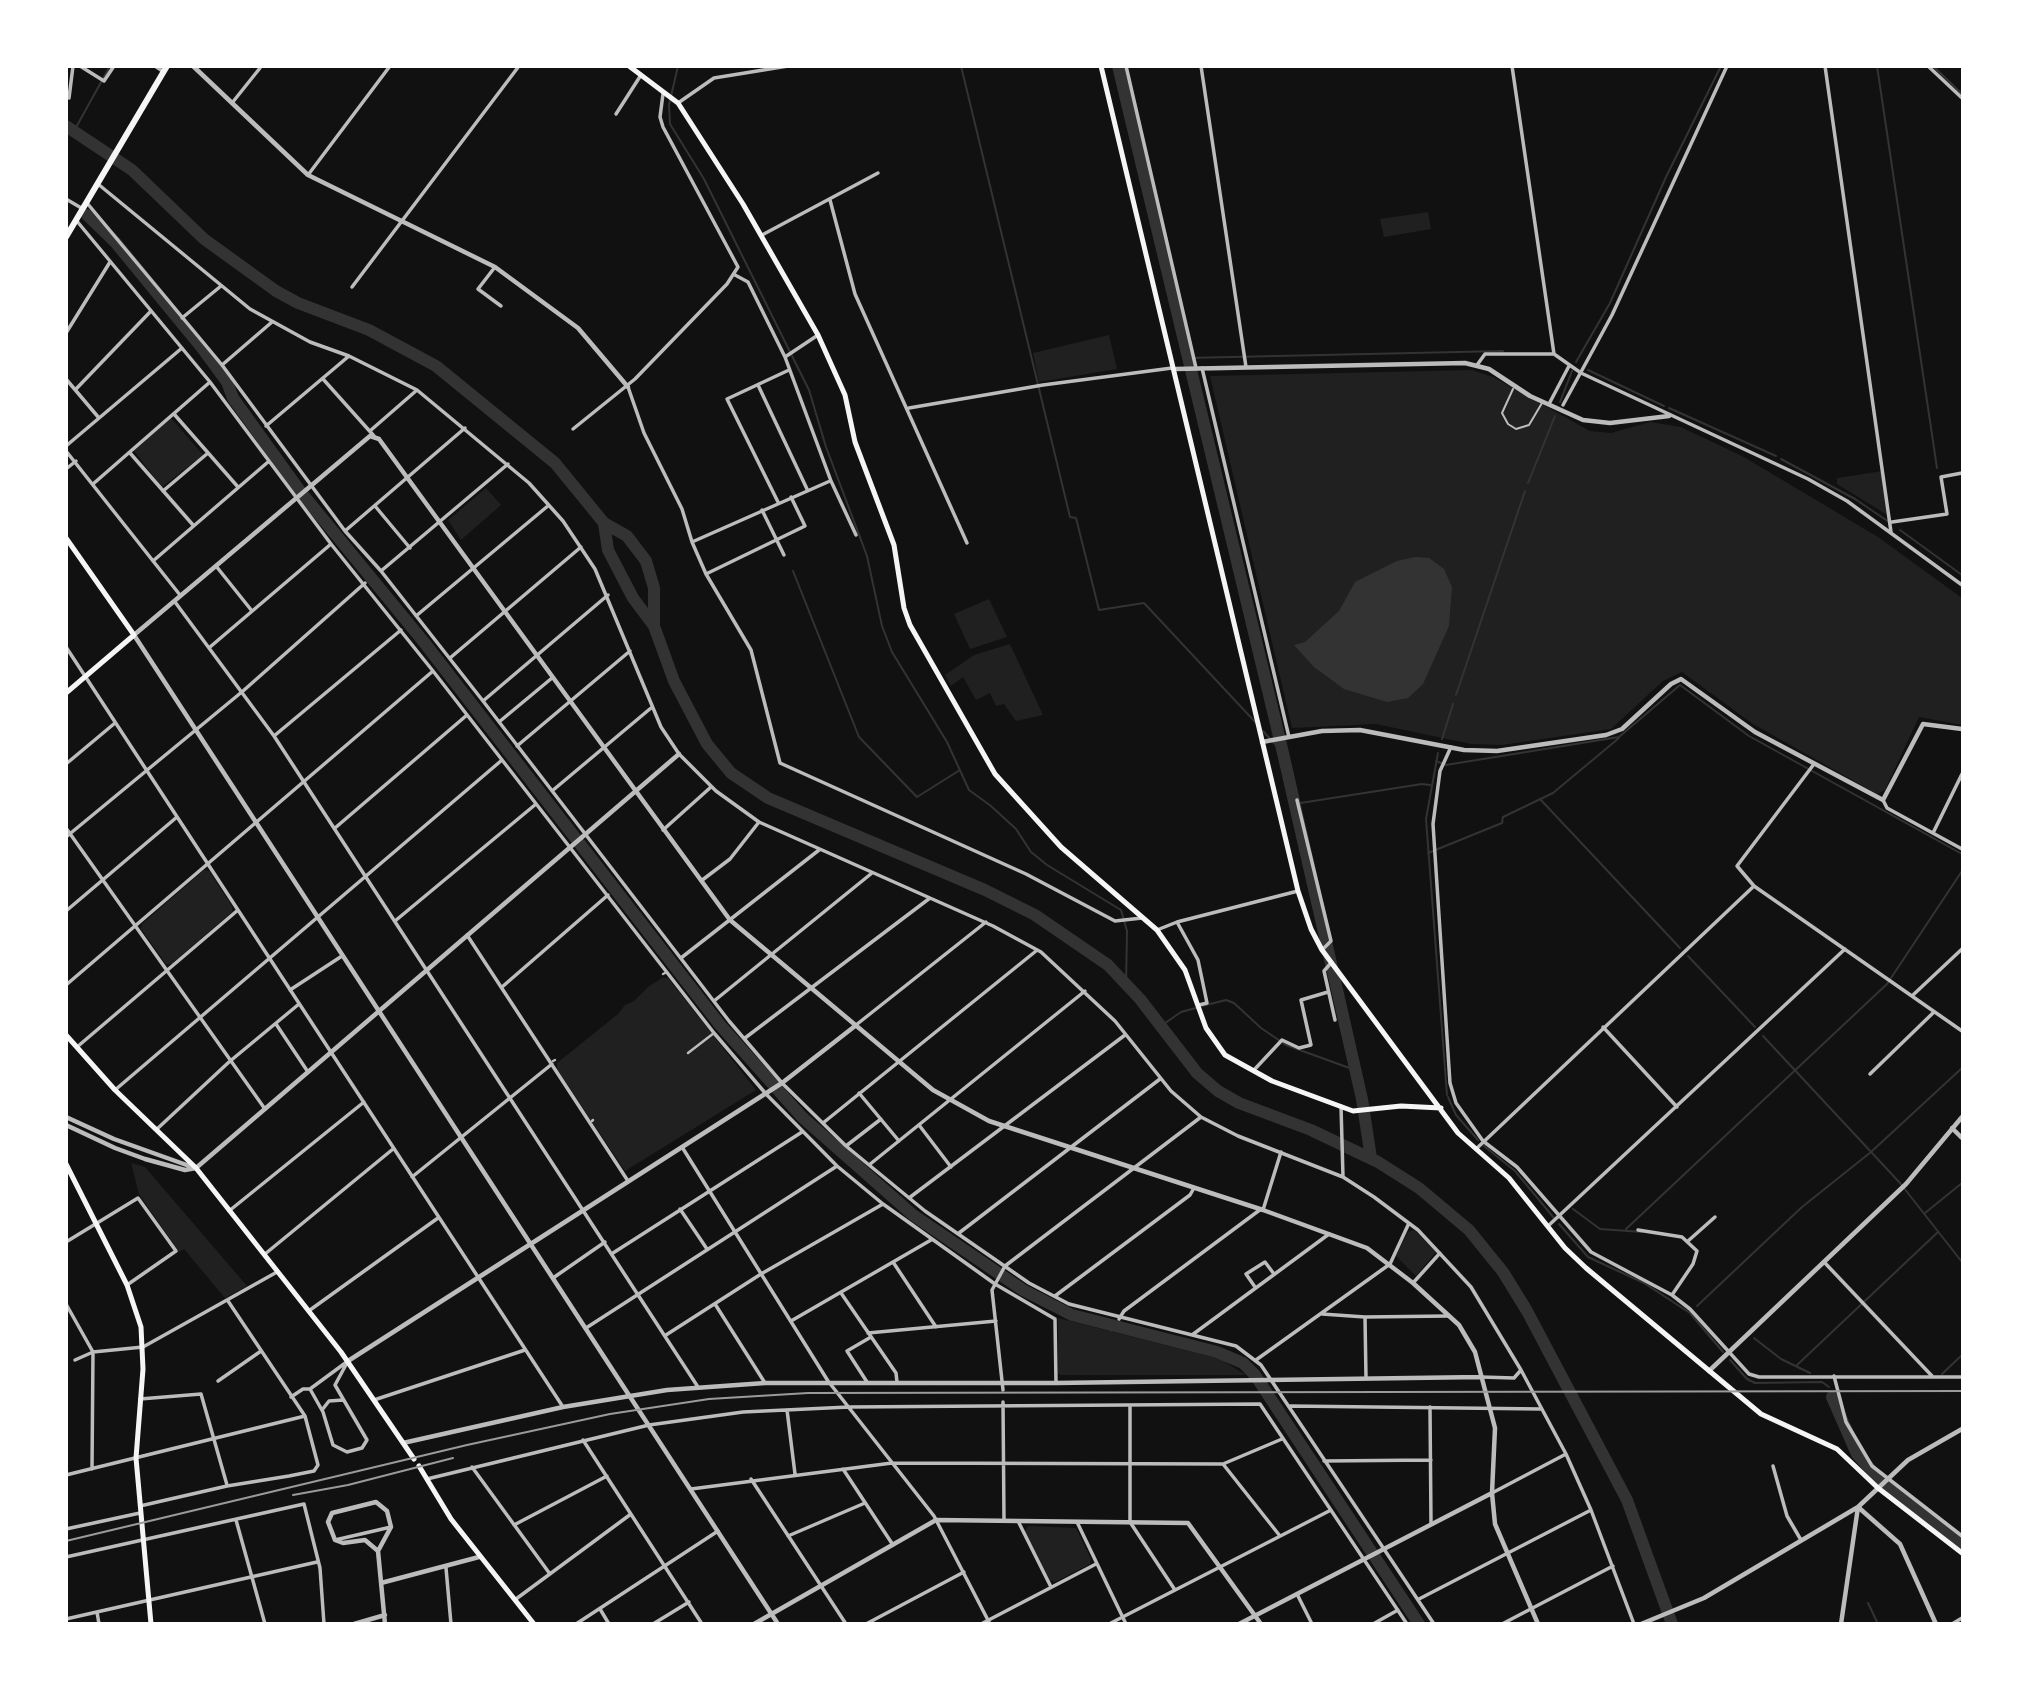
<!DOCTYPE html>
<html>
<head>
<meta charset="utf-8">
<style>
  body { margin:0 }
  #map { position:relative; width:2029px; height:1690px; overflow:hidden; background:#111; font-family:"Archivo Narrow",sans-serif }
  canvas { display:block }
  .frame { position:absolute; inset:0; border:68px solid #fff; pointer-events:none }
</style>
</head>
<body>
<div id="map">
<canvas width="2029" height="1690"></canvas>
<div class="frame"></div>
</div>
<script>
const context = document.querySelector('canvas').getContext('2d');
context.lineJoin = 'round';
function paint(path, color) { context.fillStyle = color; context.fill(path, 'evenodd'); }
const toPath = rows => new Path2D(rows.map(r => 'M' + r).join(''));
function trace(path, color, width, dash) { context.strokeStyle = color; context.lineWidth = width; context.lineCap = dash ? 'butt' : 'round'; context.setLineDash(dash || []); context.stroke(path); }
const green = toPath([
  [1428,212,1431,229,1384,237,1380,219],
  [1109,335,1117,369,1039,382,1033,353],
  [1472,370,1493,377,1590,431,1611,433,1650,422,1681,427,1744,457,1878,537,1962,598,1962,725,1919,717,1885,790,1877,794,1753,724,1682,672,1663,681,1611,729,1502,745,1471,744,1376,724,1292,728,1210,376],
  [171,418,203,455,162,487,134,451],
  [1883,471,1889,516,1837,484,1837,478],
  [486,488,501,505,461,540,448,520],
  [989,599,1007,637,970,649,954,614],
  [1010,644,1043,715,1016,721,1004,704,996,706,990,693,976,700,963,677,951,686,945,675,974,655],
  [204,870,209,871,232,906,232,912,171,964,166,964,141,929,142,924],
  [662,978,668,978,756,1090,625,1171,557,1069,557,1063,618,1014,625,1005,634,1001,648,987],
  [131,1163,145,1167,247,1286,225,1298,184,1249,179,1252,139,1194],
  [1414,1230,1436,1252,1416,1276,1396,1256,1408,1232],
  [1058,1318,1220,1359,1246,1375,1061,1375,1058,1373],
  [1028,1526,1076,1528,1091,1559,1090,1564,1055,1582,1050,1580,1025,1531]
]);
const water = toPath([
  [1415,557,1429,558,1444,569,1452,587,1449,626,1423,684,1408,698,1387,702,1344,689,1314,667,1294,645,1305,642,1339,611,1355,582,1397,561]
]);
const stream = toPath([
  [678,66,669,105,670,124,704,179,809,390,826,447,867,556,882,626,892,652,947,742,969,790,991,806,1016,829,1031,852,1047,865,1121,910,1127,931,1126,985],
  [961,66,1070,517,1076,518,1099,610,1144,603,1257,724],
  [1877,66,1937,468],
  [1933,66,1962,94],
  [74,131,110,66],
  [1186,358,1503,351],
  [1576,362,1610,303,1666,177,1721,66],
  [1588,370,1664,406],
  [1560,402,1572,371],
  [1669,408,1776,456],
  [1781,459,1855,499,1889,522],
  [1528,483,1555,416],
  [1900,530,1962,575],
  [793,571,859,737,917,797,960,770],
  [1456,695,1525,491],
  [1263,731,1283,753],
  [1442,739,1453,704],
  [1438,753,1426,819,1447,1095],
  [1436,761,1446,765,1619,737,1680,685,1749,736,1962,854],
  [1540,799,1680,948],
  [1294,804,1422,784,1430,785],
  [1428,853,1502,823,1503,817,1553,793,1619,738],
  [1688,956,1755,1027],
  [1202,1006,1226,1000,1234,1003,1261,1028,1286,1045,1355,1070],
  [1161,1026,1181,1012,1196,1008],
  [1763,1036,1900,1183,1962,1262],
  [1448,1097,1456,1115,1478,1140],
  [1484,1146,1515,1171,1554,1218],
  [1573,1209,1600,1229,1642,1232],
  [1925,1213,1962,1183],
  [1559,1224,1588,1257,1644,1283,1690,1313,1723,1352],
  [1626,1229,1887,984,1962,871],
  [1697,1306,1802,1207,1871,1152,1962,1068],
  [1111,1331,1112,1328],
  [1754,1338,1781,1359,1810,1373],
  [1730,1360,1747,1379,1755,1383,1822,1382,1829,1387],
  [1796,1366,1938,1232],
  [1942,1374,1962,1355],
  [1868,1603,1878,1624]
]);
const river = toPath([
  [1118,66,1283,753,1362,1099,1371,1158],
  [66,126,132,170,204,239,276,291,298,303,369,330,436,366,555,463,604,523,627,536,646,561,654,588,654,626,674,681,707,744,731,773,768,798,985,890,1035,915,1108,965,1140,999,1197,1073,1218,1091,1239,1103,1311,1130,1378,1162,1419,1188,1469,1230,1503,1272,1527,1311,1627,1500,1672,1624],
  [87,215,115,242,202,348,227,382,233,398,300,491,423,641,720,1025,802,1117,913,1215,1023,1290,1072,1315,1217,1352,1243,1363,1255,1375,1419,1624],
  [604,523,608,550,633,598,654,626],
  [1832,1397,1857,1454,1879,1479],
  [1887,1485,1962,1543]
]);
const service = toPath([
  [1513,389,1502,413,1508,424,1516,429,1529,425,1542,403]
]);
const pedestrian = toPath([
  [663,974,665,973],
  [688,1053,714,1033],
  [553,1061,555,1060],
  [592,1121,593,1120]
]);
const minor = toPath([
  [80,66,104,81,114,66],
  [155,66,164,72],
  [1126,66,1196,368],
  [1201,66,1246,367],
  [1512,66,1554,354],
  [1825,66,1891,532],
  [1928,66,1962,98],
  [69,98,73,66],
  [232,103,260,68],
  [678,103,714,78,788,66],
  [616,114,641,75],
  [308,175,390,66],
  [98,184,250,309,310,342,349,356,417,390,529,483,563,521,595,569,661,727,679,754,716,791,759,822,993,926,1041,952,1115,1021,1171,1091,1201,1117,1238,1136,1343,1177,1374,1197,1418,1230,1471,1287,1521,1370,1514,1378,1481,1377],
  [66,199,83,209],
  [830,200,855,294,967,543],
  [87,203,222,365,345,531,381,571,483,701,729,1021,782,1083,846,1146,925,1211,1029,1283,1069,1304,1236,1346,1261,1365,1434,1624],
  [76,220,210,382,331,544,433,671,714,1033,766,1094,837,1166,883,1204,995,1284,1055,1319,1056,1383],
  [762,235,878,173],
  [495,267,478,289,501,306],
  [735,275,748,282,785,357],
  [352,287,519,66],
  [182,318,221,286],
  [66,333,110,262],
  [818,335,785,357,831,481,856,535],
  [222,365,272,322],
  [1477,365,1485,354,1554,354,1581,373,1808,479,1847,501,1962,585],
  [1202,368,1289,737],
  [66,379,99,418],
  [323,379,374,436],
  [758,385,807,489],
  [628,387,644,433,682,509,692,542,706,574,751,650,780,763,1026,874,1115,921,1142,918],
  [76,389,151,311],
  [1549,404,1569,366],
  [1563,405,1612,315,1727,66],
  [909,408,1043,385,1172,368],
  [174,414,238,487],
  [266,426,349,356],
  [573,429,635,379,727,284,738,267,663,127,660,117,663,94],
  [371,430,417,390],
  [66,446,182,348],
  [66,451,180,595],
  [130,453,193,525],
  [66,469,76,461],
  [93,484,210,382],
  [163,491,208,453],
  [778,502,727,399,789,370],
  [375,506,410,548],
  [762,510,784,555],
  [1892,522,1947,514,1941,477,1962,473],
  [345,531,465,428],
  [692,542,830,481],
  [153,561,268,462],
  [216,566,252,611],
  [381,571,508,464],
  [706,574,805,526,791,497],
  [175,602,274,736,698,1387],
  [416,616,549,505],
  [66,647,563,1407],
  [210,647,331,544],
  [450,658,581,547],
  [483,701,608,595],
  [499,722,552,678],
  [274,736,401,630],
  [517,746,630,651],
  [1451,747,1440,771,1433,824,1450,1083,1456,1103,1483,1141,1517,1167,1591,1252,1672,1295,1690,1309,1749,1374,1759,1377,1962,1377],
  [66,764,115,723],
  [1814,764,1737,866,1754,886,1962,1031],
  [552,791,651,708],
  [1297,800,1331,941,1322,950],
  [1883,800,1887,808,1962,849],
  [66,828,265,1109],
  [335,828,467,715],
  [663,830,711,787],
  [1933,833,1962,774],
  [66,837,243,691,365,583],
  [701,881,730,859,759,822],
  [66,911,177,817],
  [395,921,536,804],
  [1177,922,1198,960,1207,1003,1199,1005],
  [1157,930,1177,922,1298,891],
  [467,935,628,1181],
  [681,958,819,850],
  [1331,963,1324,971,1335,1020],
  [66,985,433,671],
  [502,987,608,895],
  [290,990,342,956],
  [1913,995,1962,949],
  [714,1001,872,873],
  [276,1024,308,1072],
  [856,1025,986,922],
  [1603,1027,1677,1107],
  [745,1038,930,898],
  [77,1047,238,910],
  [1254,1070,1282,1040,1299,1048,1311,1045,1301,1000,1328,992],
  [1870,1074,1934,1012],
  [115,1090,502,760],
  [859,1093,899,1141],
  [1341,1106,1343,1177],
  [823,1123,1036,951],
  [919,1125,951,1167],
  [157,1129,229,1062,299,1004],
  [846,1146,881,1119],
  [682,1147,828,1381,934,1516,990,1624],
  [1476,1149,1754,886],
  [869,1165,1085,991],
  [412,1177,552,1064],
  [909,1198,1125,1035],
  [680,1209,707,1249],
  [1263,1210,1281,1152],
  [229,1211,364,1102],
  [1548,1226,1845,949],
  [1638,1230,1682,1237,1697,1251,1693,1264,1672,1295],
  [959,1233,1160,1079],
  [1688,1241,1715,1217],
  [66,1242,138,1198,176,1251,127,1285],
  [613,1253,802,1132],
  [265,1254,393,1149],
  [893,1262,936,1327],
  [1825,1263,1932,1376],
  [553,1278,605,1242],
  [1413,1283,1440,1253],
  [1255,1287,1246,1274,1265,1262,1274,1274],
  [841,1293,896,1373,897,1382],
  [1055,1296,1190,1195,1194,1188],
  [66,1304,93,1352,92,1469],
  [715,1304,765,1383],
  [310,1310,438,1218],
  [1322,1314,1365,1317,1448,1316],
  [1365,1317,1366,1378],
  [1119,1319,1124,1311,1261,1209],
  [791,1321,931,1240],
  [586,1328,837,1166],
  [868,1333,996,1321],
  [666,1335,761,1274,883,1204],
  [1192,1335,1329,1234],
  [75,1360,93,1352,143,1347,277,1272],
  [1256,1360,1390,1264,1409,1223],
  [348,1361,335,1385,367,1440,362,1448,347,1452,333,1445,323,1412,310,1389,348,1361],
  [1521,1370,1566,1454,1591,1510,1634,1624],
  [1834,1376,1846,1422,1872,1466,1962,1536],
  [218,1381,261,1351],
  [867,1382,847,1351,871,1337],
  [1003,1390,992,1290,1005,1266,1201,1117],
  [291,1397,303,1389,310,1389],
  [140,1399,201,1394,227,1485],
  [374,1400,525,1350],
  [1003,1402,1004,1520],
  [1130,1406,1130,1522,1175,1590],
  [1290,1406,1542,1409],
  [1430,1407,1431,1524],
  [322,1410,329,1401,343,1400],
  [787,1410,795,1474],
  [583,1440,702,1624],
  [1324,1461,1431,1460],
  [1223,1464,1280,1536],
  [1773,1466,1787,1516,1801,1540],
  [472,1467,550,1574],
  [843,1469,893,1545],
  [66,1475,305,1416],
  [427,1479,649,1425,743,1412,849,1407,1260,1404,1407,1624],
  [751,1479,846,1624],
  [691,1489,892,1463,1223,1464,1282,1439],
  [1492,1493,1566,1454],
  [140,1506,227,1486,289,1476,314,1471,318,1465,305,1416,228,1301],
  [236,1520,265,1624],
  [1018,1521,1051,1587],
  [1077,1522,1126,1624],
  [514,1525,607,1476],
  [66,1529,140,1513],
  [788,1536,865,1503],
  [335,1540,391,1527],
  [66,1557,304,1504,320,1568,324,1624],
  [446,1568,451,1624],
  [1297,1594,1312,1624],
  [516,1599,631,1514],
  [1419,1599,1591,1510],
  [600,1609,609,1624],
  [97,1612,99,1624],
  [66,1619,317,1562],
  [576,1624,718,1531],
  [653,1624,689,1602],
  [866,1624,964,1572],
  [981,1624,1096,1564],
  [1109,1624,1331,1510],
  [1373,1624,1398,1610],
  [1502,1624,1613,1566],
  [1952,1624,1962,1618]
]);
const tertiary = toPath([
  [193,66,308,175,495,267,578,328,628,387],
  [1175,369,1465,363,1489,369,1530,396,1583,420,1610,423,1669,416],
  [1262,742,1322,731,1360,730,1464,750,1497,751,1606,735,1622,729,1671,684,1681,679,1755,732,1883,800,1923,724,1962,729],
  [66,1117,114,1139,195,1168],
  [66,1125,115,1148,145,1159,185,1170,196,1168,679,754],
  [1952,1128,1962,1138],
  [348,1361,782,1083,855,1026],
  [1709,1371,1906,1184,1962,1117],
  [403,1443,563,1407,667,1390,765,1383,1056,1383,1481,1377],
  [378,1551,365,1540,343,1543,335,1540,328,1522,332,1513,376,1502,387,1511,391,1527,378,1551,385,1624],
  [381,1583,479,1557],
  [354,1624,385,1615],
  [754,1624,936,1520,1188,1523,1261,1624],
  [778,1624,134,635,370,436,379,439,730,920,933,1090,989,1121,1263,1210,1367,1248,1413,1283,1459,1325,1475,1352,1495,1428,1492,1493,1495,1524,1538,1624],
  [1239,1624,1492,1493],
  [1641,1624,1704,1598,1858,1507,1908,1460,1962,1429],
  [1841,1624,1858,1507,1900,1544,1936,1624]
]);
const secondary = toPath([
  [629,66,678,103,743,204,818,335,845,395,855,442,894,545,904,608,910,625,995,774,1061,847,1157,930,1185,970,1206,1028,1225,1055,1272,1081,1353,1111,1401,1106,1441,1108],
  [1101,66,1298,891,1311,929,1322,950,1458,1133,1509,1178,1565,1248,1586,1268,1761,1414,1837,1449,1878,1488,1962,1553],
  [66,538,134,635,66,693],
  [66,1035,115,1090,196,1168,341,1352,414,1459],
  [66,1164,127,1285,141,1327,143,1369,136,1458,151,1624],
  [419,1466,451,1519,534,1624]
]);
const trunk = toPath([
  [66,237,167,66]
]);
const rail = toPath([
  [293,1495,348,1485,453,1458],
  [66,1541,467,1445,610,1414,709,1399,808,1393,1962,1391]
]);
paint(green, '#202020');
paint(water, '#333');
trace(stream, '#333', 2);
trace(river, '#333', 12);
trace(service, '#bcbcbc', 2);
trace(pedestrian, '#bcbcbc', 2.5);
trace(minor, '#bcbcbc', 3.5);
trace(tertiary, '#bcbcbc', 4.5);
trace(secondary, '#f5f5f5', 5);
trace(trunk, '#f5f5f5', 6);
trace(rail, '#9a9a9a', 2);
</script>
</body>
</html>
